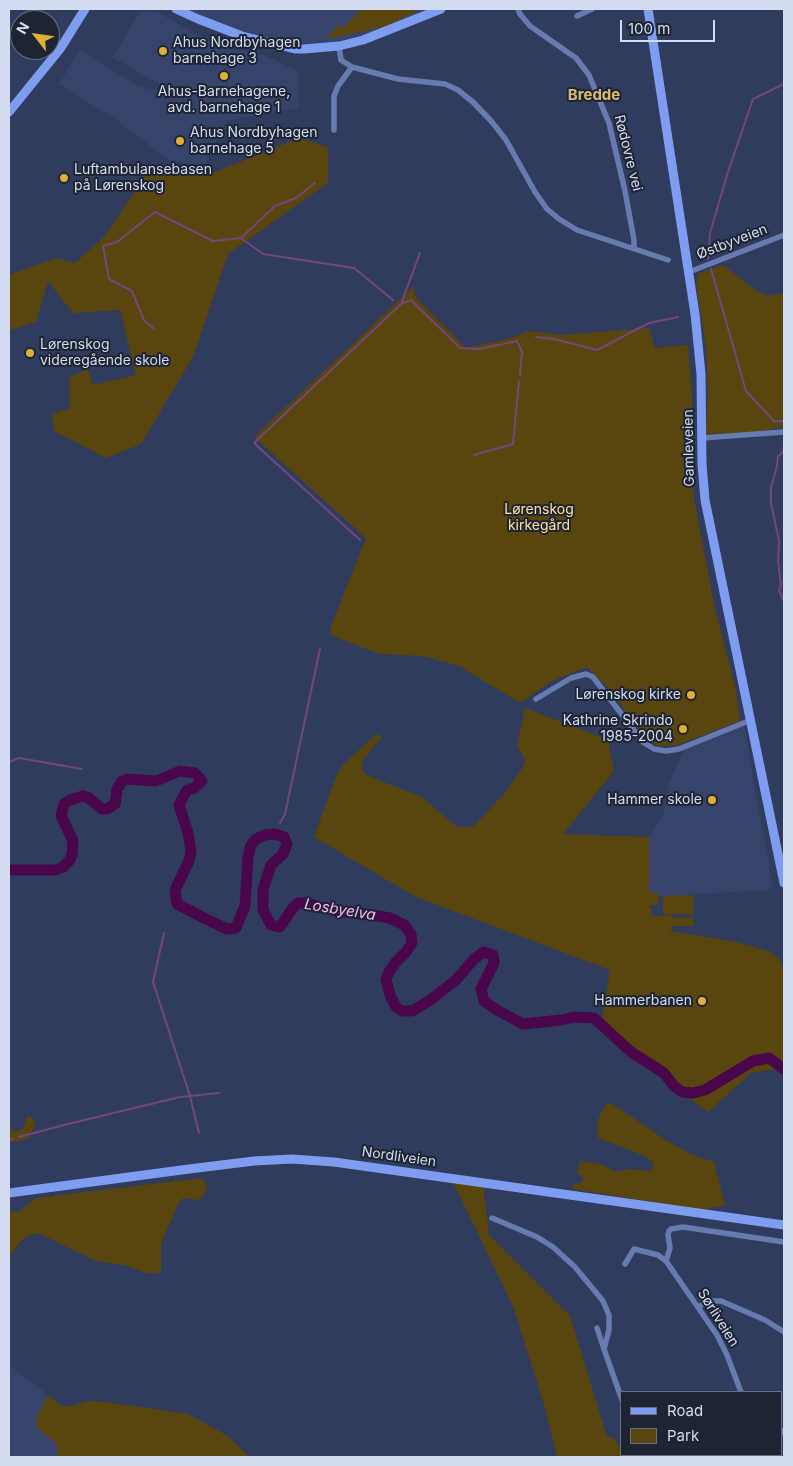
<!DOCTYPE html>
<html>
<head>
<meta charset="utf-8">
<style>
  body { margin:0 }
  #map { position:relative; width:793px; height:1466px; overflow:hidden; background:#303c5d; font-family:Inter,sans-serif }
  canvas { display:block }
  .frame { position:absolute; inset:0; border:10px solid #d3dcf0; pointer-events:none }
  .legend { position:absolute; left:620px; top:1391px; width:162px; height:65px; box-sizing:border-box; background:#1e2433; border:1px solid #666e7f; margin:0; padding:6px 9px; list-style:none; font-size:15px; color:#d3dcf0 }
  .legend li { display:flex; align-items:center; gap:10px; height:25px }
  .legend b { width:25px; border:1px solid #666e7f }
  .north { position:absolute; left:10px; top:10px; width:50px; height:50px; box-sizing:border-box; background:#1e2433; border:1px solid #666e7f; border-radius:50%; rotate:300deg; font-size:14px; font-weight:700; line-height:20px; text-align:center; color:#d3dcf0 }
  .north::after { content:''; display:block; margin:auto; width:18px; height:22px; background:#deb133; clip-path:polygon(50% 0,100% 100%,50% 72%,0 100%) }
  .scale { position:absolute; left:620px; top:20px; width:95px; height:22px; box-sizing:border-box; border:2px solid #d3dcf0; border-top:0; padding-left:6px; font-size:15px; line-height:18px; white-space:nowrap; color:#d3dcf0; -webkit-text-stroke:4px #1e2433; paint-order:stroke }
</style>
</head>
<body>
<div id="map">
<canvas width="793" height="1466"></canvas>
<div class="frame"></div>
<ul class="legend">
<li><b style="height:6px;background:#7f9df0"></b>Road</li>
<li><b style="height:14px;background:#59450e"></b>Park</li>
</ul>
<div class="north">N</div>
<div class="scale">100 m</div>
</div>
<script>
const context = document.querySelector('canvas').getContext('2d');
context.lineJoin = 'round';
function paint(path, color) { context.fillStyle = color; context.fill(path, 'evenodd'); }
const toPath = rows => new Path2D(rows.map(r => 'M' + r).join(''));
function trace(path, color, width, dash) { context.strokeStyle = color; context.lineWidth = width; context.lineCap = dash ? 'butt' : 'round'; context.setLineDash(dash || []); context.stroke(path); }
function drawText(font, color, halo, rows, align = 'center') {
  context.font = font + ' Inter,sans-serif'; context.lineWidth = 4; context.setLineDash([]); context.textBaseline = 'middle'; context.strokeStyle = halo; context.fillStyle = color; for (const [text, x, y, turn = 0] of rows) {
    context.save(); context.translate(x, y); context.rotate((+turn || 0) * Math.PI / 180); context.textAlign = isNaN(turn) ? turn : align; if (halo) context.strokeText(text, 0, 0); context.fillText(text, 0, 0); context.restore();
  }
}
const built = toPath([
  [185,9,428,9,382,30,313,47,243,35],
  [141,11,157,12,214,44,264,55,299,72,299,108,226,121,204,166,168,160,117,120,59,84,80,50,138,86,182,97,112,57],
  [744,726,773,888,766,890,649,897,649,837,663,816,669,784,676,767,685,750],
  [9,1365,48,1395,37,1417,37,1427,55,1442,58,1450,56,1457,9,1457]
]);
const green = toPath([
  [361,9,422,9,384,27,326,39,339,24,343,28],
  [299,138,328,147,328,183,228,254,193,357,141,444,106,458,54,431,52,414,70,408,69,378,88,369,93,385,136,375,120,310,73,313,48,281,36,322,10,330,9,323,9,275,56,258,75,263,105,236,153,164,208,175],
  [723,265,758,292,768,296,784,293,784,426,758,433,706,434,708,392,706,348,696,282,699,273],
  [414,286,415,295,421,303,466,348,512,338,528,331,562,335,649,328,655,348,688,345,692,396,691,472,695,504,715,609,736,690,740,721,677,745,668,746,656,745,645,739,611,691,587,667,550,682,520,703,459,666,423,656,379,654,331,635,331,626,366,538,254,437],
  [525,708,608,740,614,771,563,834,649,837,649,892,659,893,658,905,650,905,652,916,673,915,673,918,693,917,694,926,673,926,670,931,736,942,771,952,780,960,784,971,784,1068,751,1073,708,1112,600,1032,610,970,416,897,314,837,336,777,342,766,374,736,378,734,381,736,381,738,363,760,362,769,365,773,371,777,422,797,454,825,460,827,468,827,475,825,505,793,523,767,525,763,524,757,517,746],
  [693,895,694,914,663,914,663,896],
  [611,1103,664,1139,690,1154,714,1162,725,1205,701,1210,573,1189,573,1185,582,1182,583,1177,577,1173,580,1161,601,1164,616,1172,630,1169,651,1171,654,1164,647,1157,598,1138,597,1122,605,1105],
  [29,1116,34,1120,35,1126,28,1139,9,1143,9,1127,16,1132,23,1129,26,1119],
  [451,1178,483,1183,489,1235,570,1316,607,1437,614,1437,618,1446,622,1447,622,1455,629,1456,629,1457,557,1457,544,1404,513,1306],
  [194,1179,204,1179,207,1190,202,1197,197,1200,183,1198,179,1202,161,1244,161,1273,147,1273,124,1265,96,1261,38,1233,28,1236,19,1243,9,1258,9,1210,17,1213,36,1198],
  [48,1395,61,1406,72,1406,87,1401,105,1402,188,1414,226,1435,250,1457,56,1457,58,1450,55,1442,37,1428,37,1417]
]);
const stream = toPath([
  [241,238,275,206,296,198,315,183],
  [708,259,710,233,728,172,753,99,784,84],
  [711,269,746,391,774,421,784,421],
  [401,304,420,253],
  [154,329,144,320,132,291,109,279,103,246,117,242,155,212,213,241,241,238,263,254,354,268,393,300],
  [536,337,554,339,597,350,649,323,678,317],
  [784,447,782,453,778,456,777,466,771,488,771,503,779,541,778,560,781,585,779,590,784,601],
  [474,455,513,444,519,381],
  [360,540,254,443,401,304,411,300,460,348,479,349,517,341,522,352,520,375],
  [9,762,19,758,82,769],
  [280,823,285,814,320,649],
  [275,834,277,829],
  [164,933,153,982,190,1096,199,1133],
  [19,1137,68,1124,180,1097,219,1093],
  [9,1140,13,1139]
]);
const river = toPath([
  [9,870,56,870,63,867,69,861,72,855,73,841,61,816,64,804,70,800,83,796,89,798,102,809,107,809,115,804,117,789,122,781,127,779,156,781,180,771,195,773,202,781,194,788,187,790,179,805,188,833,191,851,189,861,175,890,177,904,206,919,227,929,236,928,245,906,248,857,251,845,256,839,265,835,275,834,284,837,287,844,283,854,271,865,263,890,263,910,271,925,280,927,292,909,298,903,308,903,319,907,336,911,372,915,390,918,404,925,411,934,412,943,406,952,395,963,389,972,386,980,390,995,396,1007,402,1011,412,1011,429,1001,456,980,474,959,484,952,493,955,494,963,481,989,484,1001,497,1010,523,1024,561,1020,574,1017,594,1018,631,1052,664,1073,673,1085,682,1092,693,1093,705,1090,753,1061,769,1058,784,1069]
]);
const street = toPath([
  [518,9,520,14,530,26,576,58,589,75,609,123,625,191,634,240,634,248],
  [577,16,592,9],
  [339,46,341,60,352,67,398,79,445,84,458,90,474,103,492,122,506,140,535,192,547,209,559,219,577,230,668,260],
  [334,130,334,96,338,86,352,67],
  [689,272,784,235],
  [702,438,784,432],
  [536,699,571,678,586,674,593,677,643,742,654,749,666,751,679,749,751,720],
  [492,1218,537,1237,553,1247,575,1267,603,1301,609,1315,609,1330,604,1349,622,1400],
  [666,1261,670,1248,668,1235,669,1231,671,1229,683,1227,784,1242],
  [625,1264,634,1249,658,1255,666,1261,717,1335,727,1355,741,1392],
  [699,1307,705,1302,712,1301,721,1301,765,1320,784,1332],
  [597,1328,604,1349],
  [782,1431,784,1433],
  [654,1455,656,1457],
  [706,1457,709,1455]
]);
const secondary = toPath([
  [176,9,198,19,242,36,295,49,304,49,339,46,363,40,441,9],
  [648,9,695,314,701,374,702,464,705,500,784,883],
  [9,112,60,49,85,9],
  [9,1193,189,1169,254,1161,292,1159,334,1162,784,1225]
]);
const markers = [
  [163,51,5,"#deb133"],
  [224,76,5,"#deb133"],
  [180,141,5,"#deb133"],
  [64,178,5,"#deb133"],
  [30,353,5,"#deb133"],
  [691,695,5,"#deb133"],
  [683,729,5,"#deb133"],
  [712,800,5,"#deb133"],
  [702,1001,5,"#deb133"]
];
const poiNames = [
  ["Ahus Nordbyhagen",173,43],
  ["barnehage 3",173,59],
  ["Ahus-Barnehagene,",224,92,"center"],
  ["avd. barnehage 1",224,108,"center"],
  ["Ahus Nordbyhagen",190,133],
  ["barnehage 5",190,149],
  ["Luftambulansebasen",74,170],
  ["på Lørenskog",74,186],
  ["Lørenskog",40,345],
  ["videregående skole",40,361],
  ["Lørenskog kirke",681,695,"right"],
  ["Kathrine Skrindo",673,721,"right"],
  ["1985-2004",673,737,"right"],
  ["Hammer skole",702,800,"right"],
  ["Hammerbanen",692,1001,"right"]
];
const streetNames = [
  ["Rødovre vei",628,153,76],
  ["Østbyveien",732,242,-21],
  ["Gamleveien",689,448,-91],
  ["Nordliveien",399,1157,8],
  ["Sørliveien",718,1318,58]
];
const parkNames = [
  ["Lørenskog",539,510],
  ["kirkegård",539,526]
];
const neighbourhoodNames = [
  ["Bredde",594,95]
];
const waterNames = [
  ["Losbyelva",340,910,9]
];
paint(built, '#36446c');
paint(green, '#59450e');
trace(stream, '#73467c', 2);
trace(river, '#4a064b', 11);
trace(street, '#687bb0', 5.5);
trace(secondary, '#7f9df0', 9);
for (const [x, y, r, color] of markers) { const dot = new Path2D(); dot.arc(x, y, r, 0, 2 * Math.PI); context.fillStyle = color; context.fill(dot); trace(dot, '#1e2433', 2); }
drawText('14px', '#d3dcf0', '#1e2433', poiNames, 'left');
drawText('14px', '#d3dcf0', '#1e2433', streetNames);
drawText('14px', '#ffe19b', '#1e2433', parkNames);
drawText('bold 15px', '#dabb71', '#1e2433', neighbourhoodNames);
drawText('italic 15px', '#fdb3fa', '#1e2433', waterNames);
</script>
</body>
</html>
